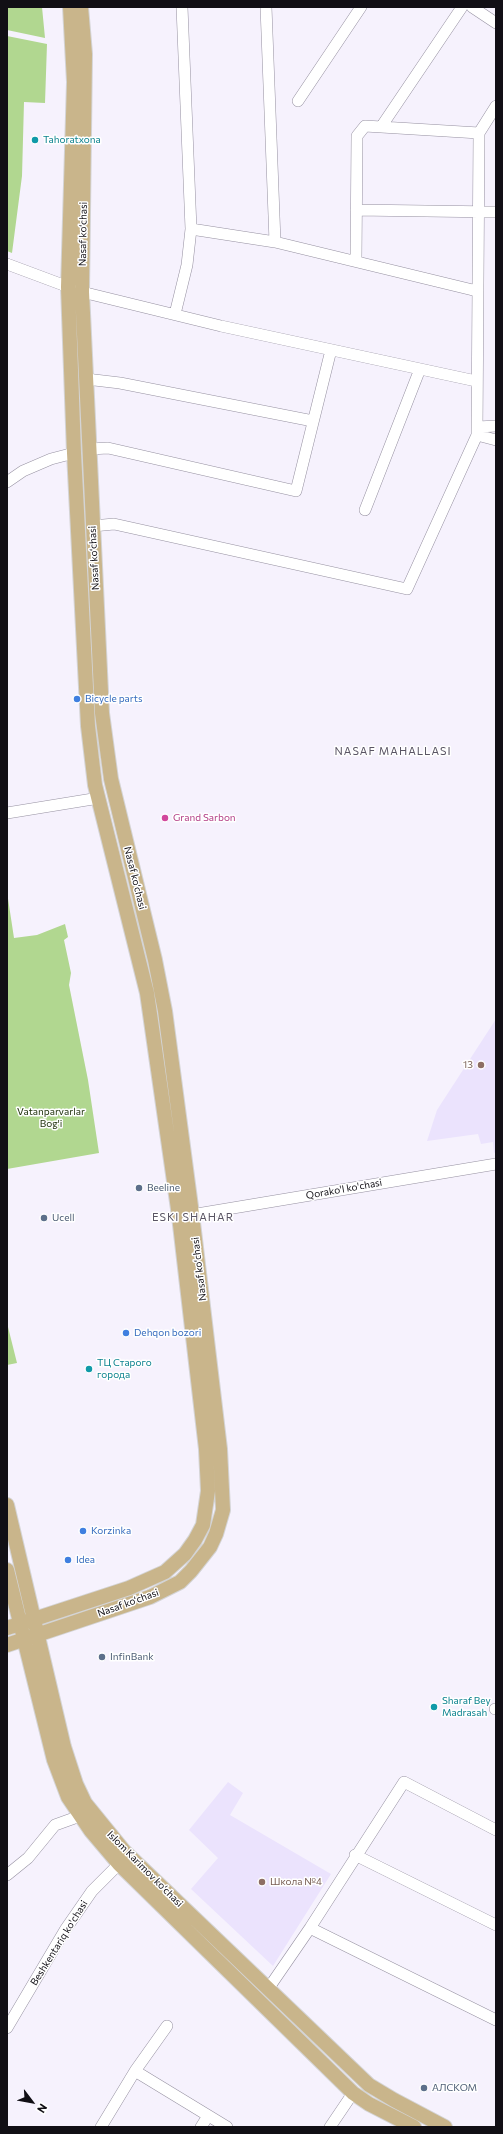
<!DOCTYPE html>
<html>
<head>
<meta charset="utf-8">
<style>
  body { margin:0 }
  #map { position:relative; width:503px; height:2134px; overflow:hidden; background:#f6f2fd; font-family:Commissioner,sans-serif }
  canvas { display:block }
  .frame { position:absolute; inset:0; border:8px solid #110f15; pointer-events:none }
  .north { position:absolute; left:12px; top:2082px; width:40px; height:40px; -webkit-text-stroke:3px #fff; paint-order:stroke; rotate:122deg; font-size:11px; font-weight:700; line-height:16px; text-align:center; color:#110f15 }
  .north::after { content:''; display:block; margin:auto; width:14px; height:18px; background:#110f15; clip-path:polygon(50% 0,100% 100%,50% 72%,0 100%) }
</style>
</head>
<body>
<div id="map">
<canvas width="503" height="2134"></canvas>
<div class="frame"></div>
<div class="north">N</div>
</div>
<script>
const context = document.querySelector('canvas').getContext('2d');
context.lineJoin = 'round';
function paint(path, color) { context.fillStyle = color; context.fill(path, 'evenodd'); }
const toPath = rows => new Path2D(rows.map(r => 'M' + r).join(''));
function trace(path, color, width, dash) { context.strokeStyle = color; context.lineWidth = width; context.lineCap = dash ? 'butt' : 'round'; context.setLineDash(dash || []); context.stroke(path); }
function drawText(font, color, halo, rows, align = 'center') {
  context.font = font + ' Commissioner,sans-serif'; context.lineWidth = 3; context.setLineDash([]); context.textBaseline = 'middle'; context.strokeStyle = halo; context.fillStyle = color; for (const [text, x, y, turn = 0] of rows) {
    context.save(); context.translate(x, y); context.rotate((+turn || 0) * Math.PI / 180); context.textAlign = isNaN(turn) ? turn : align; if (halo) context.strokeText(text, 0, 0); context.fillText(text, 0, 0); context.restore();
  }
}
const built = toPath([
  [496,1019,496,1152,494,1153,493,1142,481,1144,478,1134,427,1141,437,1110],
  [228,1782,243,1793,230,1815,331,1874,273,1966,191,1889,218,1858,189,1830]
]);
const green = toPath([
  [7,7,42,7,45,38,7,30],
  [7,36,47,44,45,103,24,102,22,176,12,253,7,251],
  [7,892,14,938,37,935,65,924,68,937,64,940,71,973,69,985,88,1080,99,1153,7,1169],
  [7,1323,17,1363,7,1365]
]);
const minor = toPath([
  [266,7,275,242],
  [472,7,496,23],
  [298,101,361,7],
  [381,127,462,7],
  [479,133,496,106],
  [356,210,496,212],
  [191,229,275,242,477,291],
  [356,261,357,136,365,126,479,133],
  [7,264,82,292,221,326,476,381],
  [175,314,187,265,191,229,182,7],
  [86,379,120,383,313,421],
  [478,427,496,426],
  [477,435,496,440],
  [90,449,108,448,296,491,331,350],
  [7,482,23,471,51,459,74,453],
  [365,510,420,369],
  [93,526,114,524,407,589,477,435,479,133],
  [7,813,99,798],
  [185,1216,496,1164],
  [495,1709,496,1709],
  [355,1855,496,1925],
  [7,1875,28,1858,55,1825,80,1816],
  [310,1928,496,2020],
  [268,1989,310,1928,404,1782,496,1830],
  [7,2028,65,1930,92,1891,119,1864],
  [135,2071,227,2127],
  [101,2127,135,2071,167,2026],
  [201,2127,208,2116],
  [330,2127,353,2093]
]);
const major = toPath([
  [7,1505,64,1747,76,1784,85,1803,124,1851,369,2085,394,2100,445,2127],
  [7,1570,54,1760,68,1797,91,1831,119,1864,353,2093,369,2104,414,2127],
  [7,1628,129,1588,165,1572,185,1554,195,1540,203,1525,208,1491,206,1449,179,1216,147,993,95,785,88,726,74,453,68,287,74,82,70,7],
  [7,1645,150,1597,180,1582,191,1571,210,1547,216,1534,223,1510,220,1449,192,1214,165,1011,155,960,111,779,102,713,82,292,85,54,81,7]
]);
const markers = [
  [35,140,4,"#0f9aa8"],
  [77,699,4,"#3f7fe0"],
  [165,818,4,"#d1479c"],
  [481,1065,4,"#8d6e63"],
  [139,1188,4,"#5c6f8a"],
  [44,1218,4,"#5c6f8a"],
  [126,1333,4,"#3f7fe0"],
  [89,1369,4,"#0f9aa8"],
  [83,1531,4,"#3f7fe0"],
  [68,1560,4,"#3f7fe0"],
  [102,1657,4,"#5c6f8a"],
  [434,1707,4,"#0f9aa8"],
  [262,1882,4,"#8d6e63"],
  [424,2088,4,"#5c6f8a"]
];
const cultureNames = [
  ["Tahoratxona",43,140],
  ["ТЦ Старого",97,1363],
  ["города",97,1375],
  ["Sharaf Bey",442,1701],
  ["Madrasah",442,1713]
];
const streetNames = [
  ["Nasaf ko‘chasi",83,234,-89],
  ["Nasaf ko‘chasi",94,558,-93],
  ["Nasaf ko‘chasi",135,878,76],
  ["Qorako'l ko'chasi",344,1189,-10],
  ["Nasaf ko‘chasi",199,1269,-97],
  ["Nasaf ko‘chasi",128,1603,-20],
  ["Islom Karimov ko‘chasi",145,1869,45],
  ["Beshkentariq ko'chasi",59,1943,-58]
];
const shopNames = [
  ["Bicycle parts",85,699],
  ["Dehqon bozori",134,1333],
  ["Korzinka",91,1531],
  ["Idea",76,1560]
];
const hotelNames = [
  ["Grand Sarbon",173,818]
];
const educationNames = [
  ["13",473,1065],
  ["Школа №4",270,1882,"left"]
];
const parkNames = [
  ["Vatanparvarlar",51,1112],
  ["Bog'i",51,1124]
];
const serviceNames = [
  ["Beeline",147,1188],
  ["Ucell",52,1218],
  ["InfinBank",110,1657],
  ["АЛСКОМ",432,2088]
];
const neighbourhoodNames = [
  ["NASAF MAHALLASI",393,751],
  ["ESKI SHAHAR",193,1217]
];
paint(built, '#ebe3fd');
paint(green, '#b1d790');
trace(minor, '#9691a1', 12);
trace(major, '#d4d4d5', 16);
trace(minor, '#fff', 11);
trace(major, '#c9b58b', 14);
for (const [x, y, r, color] of markers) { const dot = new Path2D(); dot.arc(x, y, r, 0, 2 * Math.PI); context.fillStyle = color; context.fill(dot); trace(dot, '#fff', 1.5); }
drawText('10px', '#0d838f', '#fff', cultureNames, 'left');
drawText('10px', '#110f15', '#fff', streetNames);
drawText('10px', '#366cbe', '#fff', shopNames, 'left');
drawText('10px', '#b23c85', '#fff', hotelNames, 'left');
drawText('10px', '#785e54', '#fff', educationNames, 'right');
drawText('10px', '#21330d', '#fff', parkNames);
drawText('10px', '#4e5e75', '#fff', serviceNames, 'left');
context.letterSpacing = '1px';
drawText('11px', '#5a5564', '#fff', neighbourhoodNames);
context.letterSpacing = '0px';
</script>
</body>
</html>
